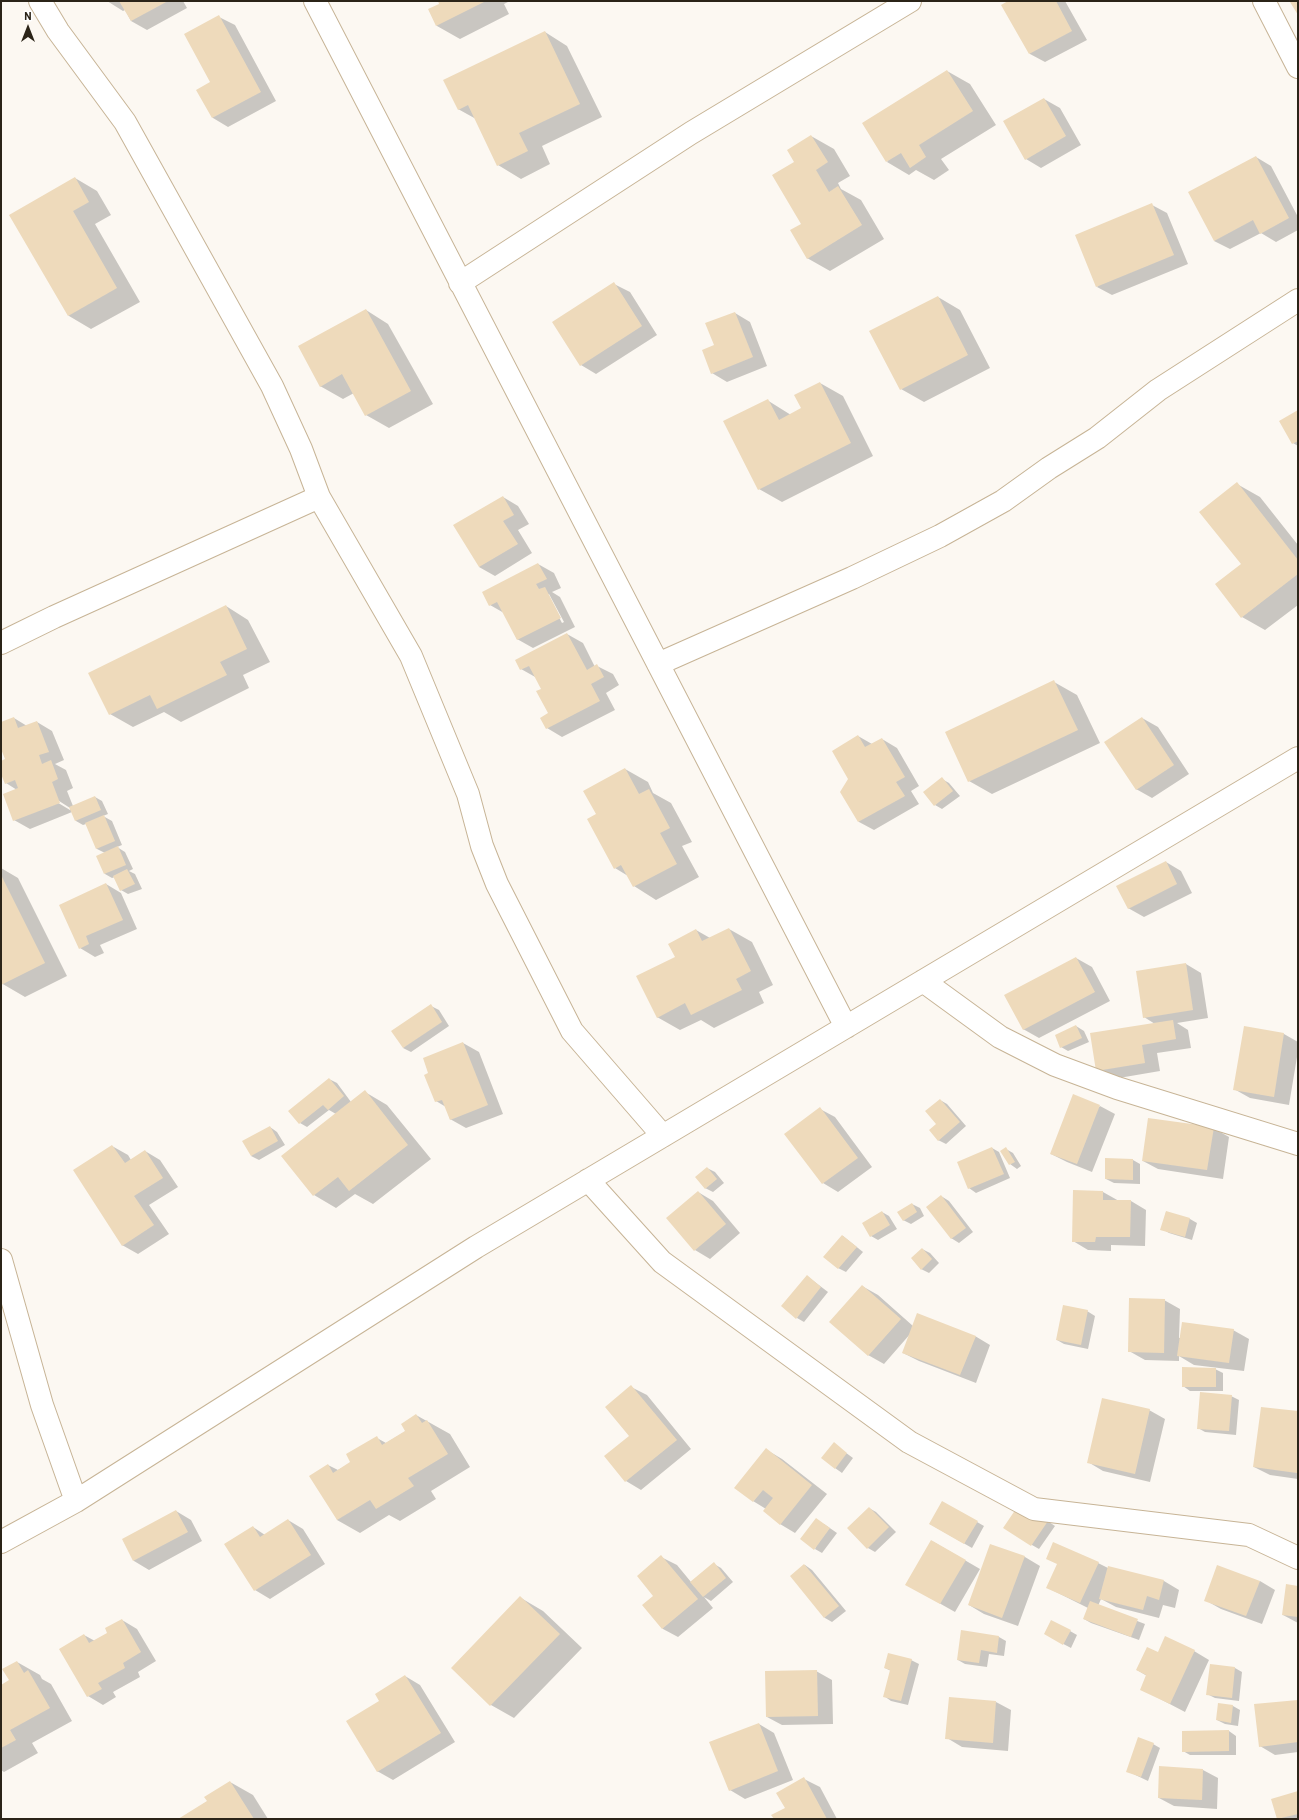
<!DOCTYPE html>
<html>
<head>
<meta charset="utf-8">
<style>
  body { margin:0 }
  #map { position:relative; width:1299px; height:1820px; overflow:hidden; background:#fcf8f2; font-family:Barlow,sans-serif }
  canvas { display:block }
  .frame { position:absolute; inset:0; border:2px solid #2b2418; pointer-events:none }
  .north { position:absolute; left:8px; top:8px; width:40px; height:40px; -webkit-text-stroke:3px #fff; paint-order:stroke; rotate:0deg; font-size:11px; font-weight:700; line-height:16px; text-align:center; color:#2b2418 }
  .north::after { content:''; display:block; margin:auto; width:14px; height:18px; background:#2b2418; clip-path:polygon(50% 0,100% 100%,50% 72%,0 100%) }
</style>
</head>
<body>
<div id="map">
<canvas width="1299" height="1820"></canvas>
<div class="frame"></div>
<div class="north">N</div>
</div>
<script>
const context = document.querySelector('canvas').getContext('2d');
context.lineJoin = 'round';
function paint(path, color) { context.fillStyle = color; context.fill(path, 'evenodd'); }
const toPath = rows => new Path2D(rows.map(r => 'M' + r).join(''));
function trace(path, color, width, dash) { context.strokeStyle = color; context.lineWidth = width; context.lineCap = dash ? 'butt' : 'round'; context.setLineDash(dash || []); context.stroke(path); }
const shadow = toPath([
  [107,1,183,1,187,8,147,30,131,21,125,10,123,11],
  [439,1,510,1,504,4,509,14,460,39,437,26,429,10,440,4],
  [1010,1,1065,1,1087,40,1045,62,1030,54],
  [219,17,235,25,276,101,228,127,213,118,198,90,212,83],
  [545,32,567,46,602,117,542,146,550,164,521,179,498,165,476,119,458,109],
  [947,71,970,84,996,125,941,159,949,170,934,180,916,170,909,175,887,162],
  [1044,99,1060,108,1081,145,1041,168,1026,159],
  [811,136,834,149,850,176,838,183,841,189,861,200,884,239,830,271,807,258,795,163],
  [1256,157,1271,166,1298,217,1298,230,1276,242,1261,233,1230,249,1214,241],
  [75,178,97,191,111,215,95,224,140,302,91,329,69,316,11,215],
  [1152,205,1167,213,1188,264,1112,295,1097,287],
  [614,284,630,292,657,335,596,374,581,365],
  [938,297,960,310,990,368,924,402,901,389],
  [366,310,388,324,433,404,389,428,366,415,354,393,343,399,320,386],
  [735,313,750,322,767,366,727,382,712,373,715,346],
  [820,383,843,396,873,456,782,502,759,489,767,400,791,415,803,409],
  [1298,411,1298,446,1293,443],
  [1237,484,1260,497,1298,545,1298,605,1265,630,1242,617,1242,564],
  [503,497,518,506,529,524,518,530,532,553,495,576,479,567],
  [538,564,554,573,561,588,552,592,560,597,575,627,533,648,517,639,504,613,490,605],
  [547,594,549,594,564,622,562,623],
  [226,606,248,620,270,662,243,675,249,688,181,722,164,712,133,727,110,714],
  [567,634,583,643,595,667,597,666,613,674,619,685,606,693,615,710,562,737,547,728,550,714,542,689,537,678,521,669],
  [1054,682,1077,695,1100,743,992,794,969,781],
  [14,718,27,726,37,722,52,731,64,760,55,764,66,770,73,788,67,791,73,806,95,797,102,801,108,814,103,816,112,821,122,845,117,847,125,852,133,869,129,871,135,874,142,889,128,894,121,890,115,877,112,878,105,874,105,853,97,849,86,824,83,825,76,821,72,812,30,829,14,820,17,790,6,783,1,771,1,762,6,760,1,746,1,723],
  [56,799,70,808,70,810,55,801],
  [1142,718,1158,727,1189,774,1152,798,1136,789],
  [858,736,872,744,882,739,897,748,919,786,911,791,919,804,874,830,859,822,842,792,849,779],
  [625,769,648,782,653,793,671,803,692,842,682,846,699,877,656,900,634,886,628,876,615,868,597,815],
  [942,779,949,783,960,796,942,809,935,805],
  [1166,862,1181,871,1192,893,1144,917,1128,908],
  [1,868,18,878,67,976,25,997,1,983],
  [106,884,121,893,137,929,100,945,104,953,95,957,80,948],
  [729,929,752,942,773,985,759,992,764,1003,714,1028,701,1020,680,1030,657,1017,676,958,696,930,710,938],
  [1076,958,1092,967,1110,1001,1039,1038,1023,1029],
  [1186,964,1201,973,1208,1018,1177,1023,1188,1030,1191,1048,1157,1053,1160,1071,1113,1079,1097,1070,1155,1024,1144,1017],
  [431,1006,439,1010,449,1026,411,1052,403,1048],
  [1076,1026,1084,1031,1089,1042,1068,1051,1061,1047],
  [1245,1027,1284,1034,1298,1042,1298,1051,1289,1105,1250,1098,1234,1089],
  [463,1043,479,1052,503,1114,466,1128,450,1119,446,1107,436,1101],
  [329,1079,337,1083,351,1102,365,1092,387,1105,431,1159,373,1204,355,1194,336,1208,314,1195,336,1114,329,1110,307,1127,300,1123],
  [940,1100,947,1104,966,1126,946,1144,938,1140],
  [1100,1106,1115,1114,1092,1172,1067,1162,1051,1154],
  [820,1109,835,1117,872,1167,838,1192,823,1183],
  [270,1127,277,1132,285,1145,259,1160,251,1156],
  [1213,1128,1229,1137,1223,1179,1158,1169,1143,1161],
  [112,1146,128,1155,131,1160,145,1151,160,1160,178,1187,149,1205,169,1234,138,1254,122,1245],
  [992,1148,999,1152,1010,1178,976,1193,969,1188],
  [1006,1149,1013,1153,1021,1166,1017,1169,1010,1164],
  [1133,1160,1140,1164,1140,1184,1114,1183,1106,1179],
  [707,1168,715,1172,724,1183,713,1192,705,1188],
  [1074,1191,1103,1192,1119,1201,1131,1201,1146,1210,1145,1246,1111,1245,1111,1251,1088,1250,1073,1241],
  [698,1192,713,1201,740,1233,710,1259,695,1250],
  [941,1196,949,1201,973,1232,959,1243,951,1238],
  [912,1204,920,1208,924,1216,911,1224,903,1220],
  [882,1212,889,1216,897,1229,878,1240,871,1236],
  [1166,1212,1190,1219,1197,1223,1192,1240,1169,1233,1162,1229],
  [843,1236,863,1252,846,1272,838,1268],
  [922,1249,930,1253,939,1263,929,1273,921,1269],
  [807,1276,828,1292,804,1322,797,1318],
  [862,1286,878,1295,913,1326,975,1336,990,1345,976,1383,919,1361,903,1353,911,1333,884,1364,868,1355],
  [1164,1300,1180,1309,1179,1338,1233,1330,1249,1339,1244,1371,1194,1365,1179,1356,1179,1361,1145,1360,1129,1351],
  [1087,1311,1095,1316,1088,1349,1064,1344,1057,1340],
  [1215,1369,1223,1373,1223,1391,1190,1391,1183,1386],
  [631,1387,647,1395,691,1449,641,1490,626,1481,606,1456,630,1436],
  [1231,1396,1239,1400,1236,1435,1205,1432,1198,1428],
  [1262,1408,1298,1412,1298,1479,1270,1475,1254,1467],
  [1149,1410,1165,1419,1150,1482,1103,1471,1088,1462],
  [416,1415,450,1434,470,1467,431,1491,436,1499,400,1521,389,1515,360,1533,337,1520,328,1465,338,1470,352,1462,377,1438,386,1443,406,1431],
  [834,1444,853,1458,842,1473,835,1468],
  [767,1450,782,1459,827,1494,795,1533,780,1524,766,1509,753,1501],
  [942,1502,984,1526,972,1548,930,1524],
  [869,1508,876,1512,896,1532,875,1552,868,1548],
  [1028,1508,1055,1526,1039,1549,1032,1545],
  [176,1511,191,1520,202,1541,149,1570,134,1561,123,1540],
  [288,1520,303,1529,325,1564,270,1599,255,1590,253,1527,265,1535],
  [824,1524,837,1533,822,1553,815,1549],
  [932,1541,980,1569,955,1612,907,1585],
  [991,1545,1025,1557,1040,1566,1018,1626,984,1614,969,1605],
  [661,1557,677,1565,691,1582,714,1564,721,1568,733,1582,711,1601,704,1597,713,1608,678,1637,663,1629,643,1605,654,1596],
  [1098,1563,1108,1568,1164,1581,1179,1590,1175,1608,1163,1605,1159,1618,1116,1607,1101,1599,1098,1606,1145,1624,1139,1640,1091,1623,1084,1619,1088,1608,1048,1588],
  [805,1565,812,1570,846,1611,832,1622,825,1618,791,1576],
  [1260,1581,1275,1590,1262,1624,1221,1609,1205,1600],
  [1298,1587,1298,1623,1283,1615],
  [521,1598,543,1611,582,1648,514,1718,491,1705,452,1668],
  [122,1620,137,1629,156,1661,138,1672,140,1677,113,1692,116,1697,103,1705,88,1696,84,1635,95,1641,109,1633],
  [1070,1631,1077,1635,1071,1648,1052,1638],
  [962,1632,999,1637,1006,1641,1004,1656,989,1654,987,1667,965,1664,958,1660],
  [1194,1651,1209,1660,1185,1712,1141,1689,1147,1676,1137,1670,1158,1653],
  [911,1660,919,1664,908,1705,891,1701,884,1696,891,1671,885,1668],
  [17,1662,40,1675,42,1679,51,1684,72,1721,32,1743,38,1753,4,1772,1,1770,1,1686,11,1681],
  [1211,1666,1235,1668,1242,1672,1239,1701,1215,1698,1207,1694],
  [816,1671,832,1680,833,1724,782,1725,767,1717],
  [405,1676,420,1685,455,1742,393,1780,377,1771,380,1701],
  [1298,1701,1298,1752,1275,1755,1260,1746],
  [996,1702,1011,1710,1008,1751,962,1747,947,1738],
  [1219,1704,1233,1706,1240,1710,1238,1726,1225,1724,1217,1720],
  [759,1724,774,1733,793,1780,745,1799,730,1790],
  [1229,1731,1236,1736,1236,1755,1190,1755,1183,1751],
  [1153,1744,1160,1748,1148,1781,1127,1771],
  [1203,1770,1218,1778,1217,1809,1174,1806,1159,1798],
  [804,1779,820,1787,837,1819,775,1819,786,1808],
  [230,1782,253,1795,268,1819,180,1819,208,1801],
  [1298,1792,1298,1819,1278,1819,1272,1800]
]);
const building = toPath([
  [119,1,168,1,131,21],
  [438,1,486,1,436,26,428,9,439,4],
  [1008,1,1056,1,1072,31,1029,54,1001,5],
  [1291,1,1298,1,1298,15,1290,2],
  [219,15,261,92,212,118,196,90,210,82,184,34],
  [545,31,580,104,519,133,528,151,497,166,468,105,458,110,443,80],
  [947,70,973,111,919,145,926,157,910,168,901,153,886,162,862,123],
  [1044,98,1066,136,1025,160,1003,121],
  [811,135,828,162,816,170,829,192,838,186,862,225,807,259,790,230,801,224,772,175,794,162,787,150],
  [1256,156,1289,218,1260,234,1253,220,1214,241,1188,192],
  [75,177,89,202,73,211,117,288,68,316,9,215],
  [1152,203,1174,255,1096,287,1075,235],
  [614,282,642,326,580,366,552,322],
  [938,296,968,355,900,390,869,331],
  [366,309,411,391,365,416,342,374,320,387,298,346],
  [735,312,753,357,711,374,702,350,714,345,705,323],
  [820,382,851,443,758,490,723,421,768,399,779,420,801,408,794,395],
  [1298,410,1298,441,1292,444,1279,421],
  [1237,482,1298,560,1298,574,1241,618,1215,584,1241,564,1199,512],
  [503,496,514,515,503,521,518,544,479,567,453,525],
  [538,563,547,579,536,584,539,589,545,587,561,618,517,640,497,602,489,606,482,592],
  [226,605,247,649,220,662,227,675,157,709,150,695,109,715,88,673],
  [567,633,587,670,597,664,604,677,591,684,600,701,546,729,540,718,548,713,536,691,541,689,529,666,520,670,515,660],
  [1054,680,1078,730,968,782,945,732],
  [14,717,18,728,37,721,49,752,39,755,42,764,51,760,58,779,52,782,60,803,13,821,3,794,18,788,15,780,5,784,1,774,1,761,5,759,1,749,1,722],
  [1142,717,1174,765,1136,790,1104,742],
  [858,735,865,747,882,738,905,777,896,782,905,796,858,822,840,792,848,779,832,751],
  [625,768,639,794,649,789,670,828,660,833,677,864,633,887,621,865,614,869,587,819,596,814,583,791],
  [942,777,953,791,934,806,923,792],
  [95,796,101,810,75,821,69,807],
  [104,815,115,841,96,849,85,823],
  [118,846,126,865,104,874,96,856],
  [1166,861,1177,884,1128,909,1116,886],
  [127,869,135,884,120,891,113,876],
  [1,875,45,963,1,985],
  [106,883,123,920,86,936,89,944,79,949,59,905],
  [729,928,751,971,736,979,742,990,691,1015,685,1003,657,1018,636,976,675,957,668,944,696,929,702,941],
  [1076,957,1095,992,1023,1030,1004,995],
  [1186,963,1193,1010,1143,1018,1136,971],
  [431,1004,442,1022,403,1048,391,1031],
  [1173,1020,1176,1039,1142,1045,1145,1063,1096,1071,1090,1033],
  [1076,1025,1082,1038,1060,1048,1055,1035],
  [1244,1026,1284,1033,1274,1097,1233,1090],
  [463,1042,488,1105,450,1120,442,1100,435,1102,424,1075,428,1073,423,1058],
  [329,1078,344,1096,328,1110,323,1105,299,1124,288,1111],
  [365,1090,408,1145,349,1191,338,1177,313,1196,281,1156],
  [1073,1094,1100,1105,1077,1164,1050,1154],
  [940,1099,960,1122,938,1141,929,1130,936,1124,925,1111],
  [820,1107,858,1158,822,1184,784,1134],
  [1148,1118,1214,1127,1207,1170,1142,1161],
  [270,1126,278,1141,251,1156,242,1141],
  [112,1145,125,1163,145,1150,163,1178,134,1196,154,1225,122,1246,73,1170],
  [992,1147,1004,1174,968,1189,957,1162],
  [1006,1147,1015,1162,1009,1165,1000,1151],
  [1105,1158,1133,1159,1133,1180,1105,1179],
  [707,1167,717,1179,705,1189,695,1177],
  [1073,1190,1103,1191,1103,1200,1131,1200,1130,1237,1096,1237,1095,1242,1072,1242],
  [698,1191,726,1224,694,1251,666,1218],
  [941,1195,966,1228,951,1239,926,1207],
  [912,1203,917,1212,903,1221,897,1212],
  [882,1211,890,1225,870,1237,862,1223],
  [1166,1211,1190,1218,1185,1237,1160,1230],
  [842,1235,857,1247,838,1269,823,1257],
  [922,1248,932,1259,921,1270,911,1258],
  [807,1275,821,1287,796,1319,781,1306],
  [862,1285,901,1319,868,1356,829,1322],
  [1129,1298,1165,1299,1164,1353,1128,1352],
  [1063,1305,1088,1310,1081,1345,1056,1340],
  [917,1313,976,1336,960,1375,902,1353],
  [1182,1322,1234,1329,1229,1363,1177,1356],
  [1182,1367,1216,1368,1216,1387,1182,1387],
  [631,1385,677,1440,625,1482,604,1456,629,1436,605,1407],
  [1200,1392,1232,1395,1229,1431,1197,1429],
  [1102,1398,1150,1409,1135,1474,1087,1463],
  [1261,1407,1298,1411,1297,1473,1253,1467],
  [416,1414,422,1423,427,1420,448,1454,408,1478,414,1486,376,1509,370,1500,337,1520,309,1476,328,1464,333,1473,350,1462,346,1454,377,1436,382,1445,405,1431,401,1424],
  [834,1442,847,1453,835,1469,821,1458],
  [766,1448,812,1485,780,1525,763,1511,773,1498,763,1490,753,1502,734,1488],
  [942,1501,978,1521,964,1544,929,1524],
  [1020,1503,1048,1521,1031,1546,1003,1528],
  [869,1507,889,1527,867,1549,847,1528],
  [176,1510,188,1532,133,1561,122,1539],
  [816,1518,830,1528,814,1550,800,1539],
  [288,1519,311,1555,254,1591,224,1544,253,1526,260,1537],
  [931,1540,966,1560,940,1604,905,1585],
  [1053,1542,1099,1562,1080,1603,1046,1588,1057,1564,1046,1559],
  [990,1544,1025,1556,1002,1618,968,1605],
  [661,1555,698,1599,662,1629,642,1605,653,1596,637,1576],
  [714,1562,726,1578,703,1597,690,1582],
  [804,1564,839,1606,824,1618,790,1576],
  [1217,1565,1260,1581,1246,1616,1204,1601],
  [1108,1566,1164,1580,1159,1600,1147,1596,1143,1610,1099,1599],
  [1286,1584,1298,1586,1298,1617,1282,1615],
  [520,1596,560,1634,490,1706,451,1668],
  [1090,1601,1138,1619,1131,1637,1083,1619],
  [122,1619,141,1652,123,1663,125,1668,98,1683,102,1689,87,1697,59,1649,84,1634,89,1643,107,1633,105,1628],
  [1051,1620,1071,1630,1063,1645,1044,1634],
  [961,1630,999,1636,997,1653,981,1650,979,1663,957,1660],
  [1165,1636,1195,1650,1170,1704,1140,1690,1146,1675,1136,1670,1147,1647,1158,1652],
  [888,1653,912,1659,901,1701,883,1697,890,1670,884,1668],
  [17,1661,24,1673,28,1670,50,1708,10,1730,16,1740,1,1748,1,1685,9,1680,2,1669],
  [1210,1664,1235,1667,1232,1698,1206,1695],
  [817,1670,818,1716,766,1717,765,1671],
  [405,1675,441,1733,377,1772,346,1721,379,1701,375,1694],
  [949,1697,996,1701,993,1743,945,1739],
  [1298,1700,1298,1742,1259,1747,1254,1704],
  [1218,1703,1233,1705,1231,1723,1216,1720],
  [759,1723,778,1771,729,1791,709,1742],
  [1229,1730,1229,1751,1182,1752,1182,1731],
  [1138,1737,1154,1743,1141,1777,1126,1772],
  [1159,1766,1203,1769,1202,1800,1158,1798],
  [804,1777,827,1819,774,1819,771,1815,785,1808,776,1793],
  [230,1781,254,1819,178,1819,207,1801,204,1797],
  [1298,1791,1298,1814,1277,1819,1271,1799]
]);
const street = toPath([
  [40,1,58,31,125,122,272,386,301,449,319,497,411,656,468,794,482,846,497,884,572,1031,663,1136],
  [315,1,846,1027],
  [1264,1,1298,67],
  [460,283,691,133,910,1],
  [1,643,54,617,319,497],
  [658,664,852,578,940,536,1003,501,1049,468,1097,438,1158,390,1298,300],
  [923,981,1000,1037,1055,1065,1117,1088,1298,1144],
  [588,1180,662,1262,909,1442,1034,1509,1249,1535,1298,1558],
  [1,1260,42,1405,76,1501],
  [1,1542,76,1501,476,1247,1298,758]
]);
paint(shadow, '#0003');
paint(building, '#eedabb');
trace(street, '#c7b496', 24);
trace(street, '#fff', 22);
</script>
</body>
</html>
